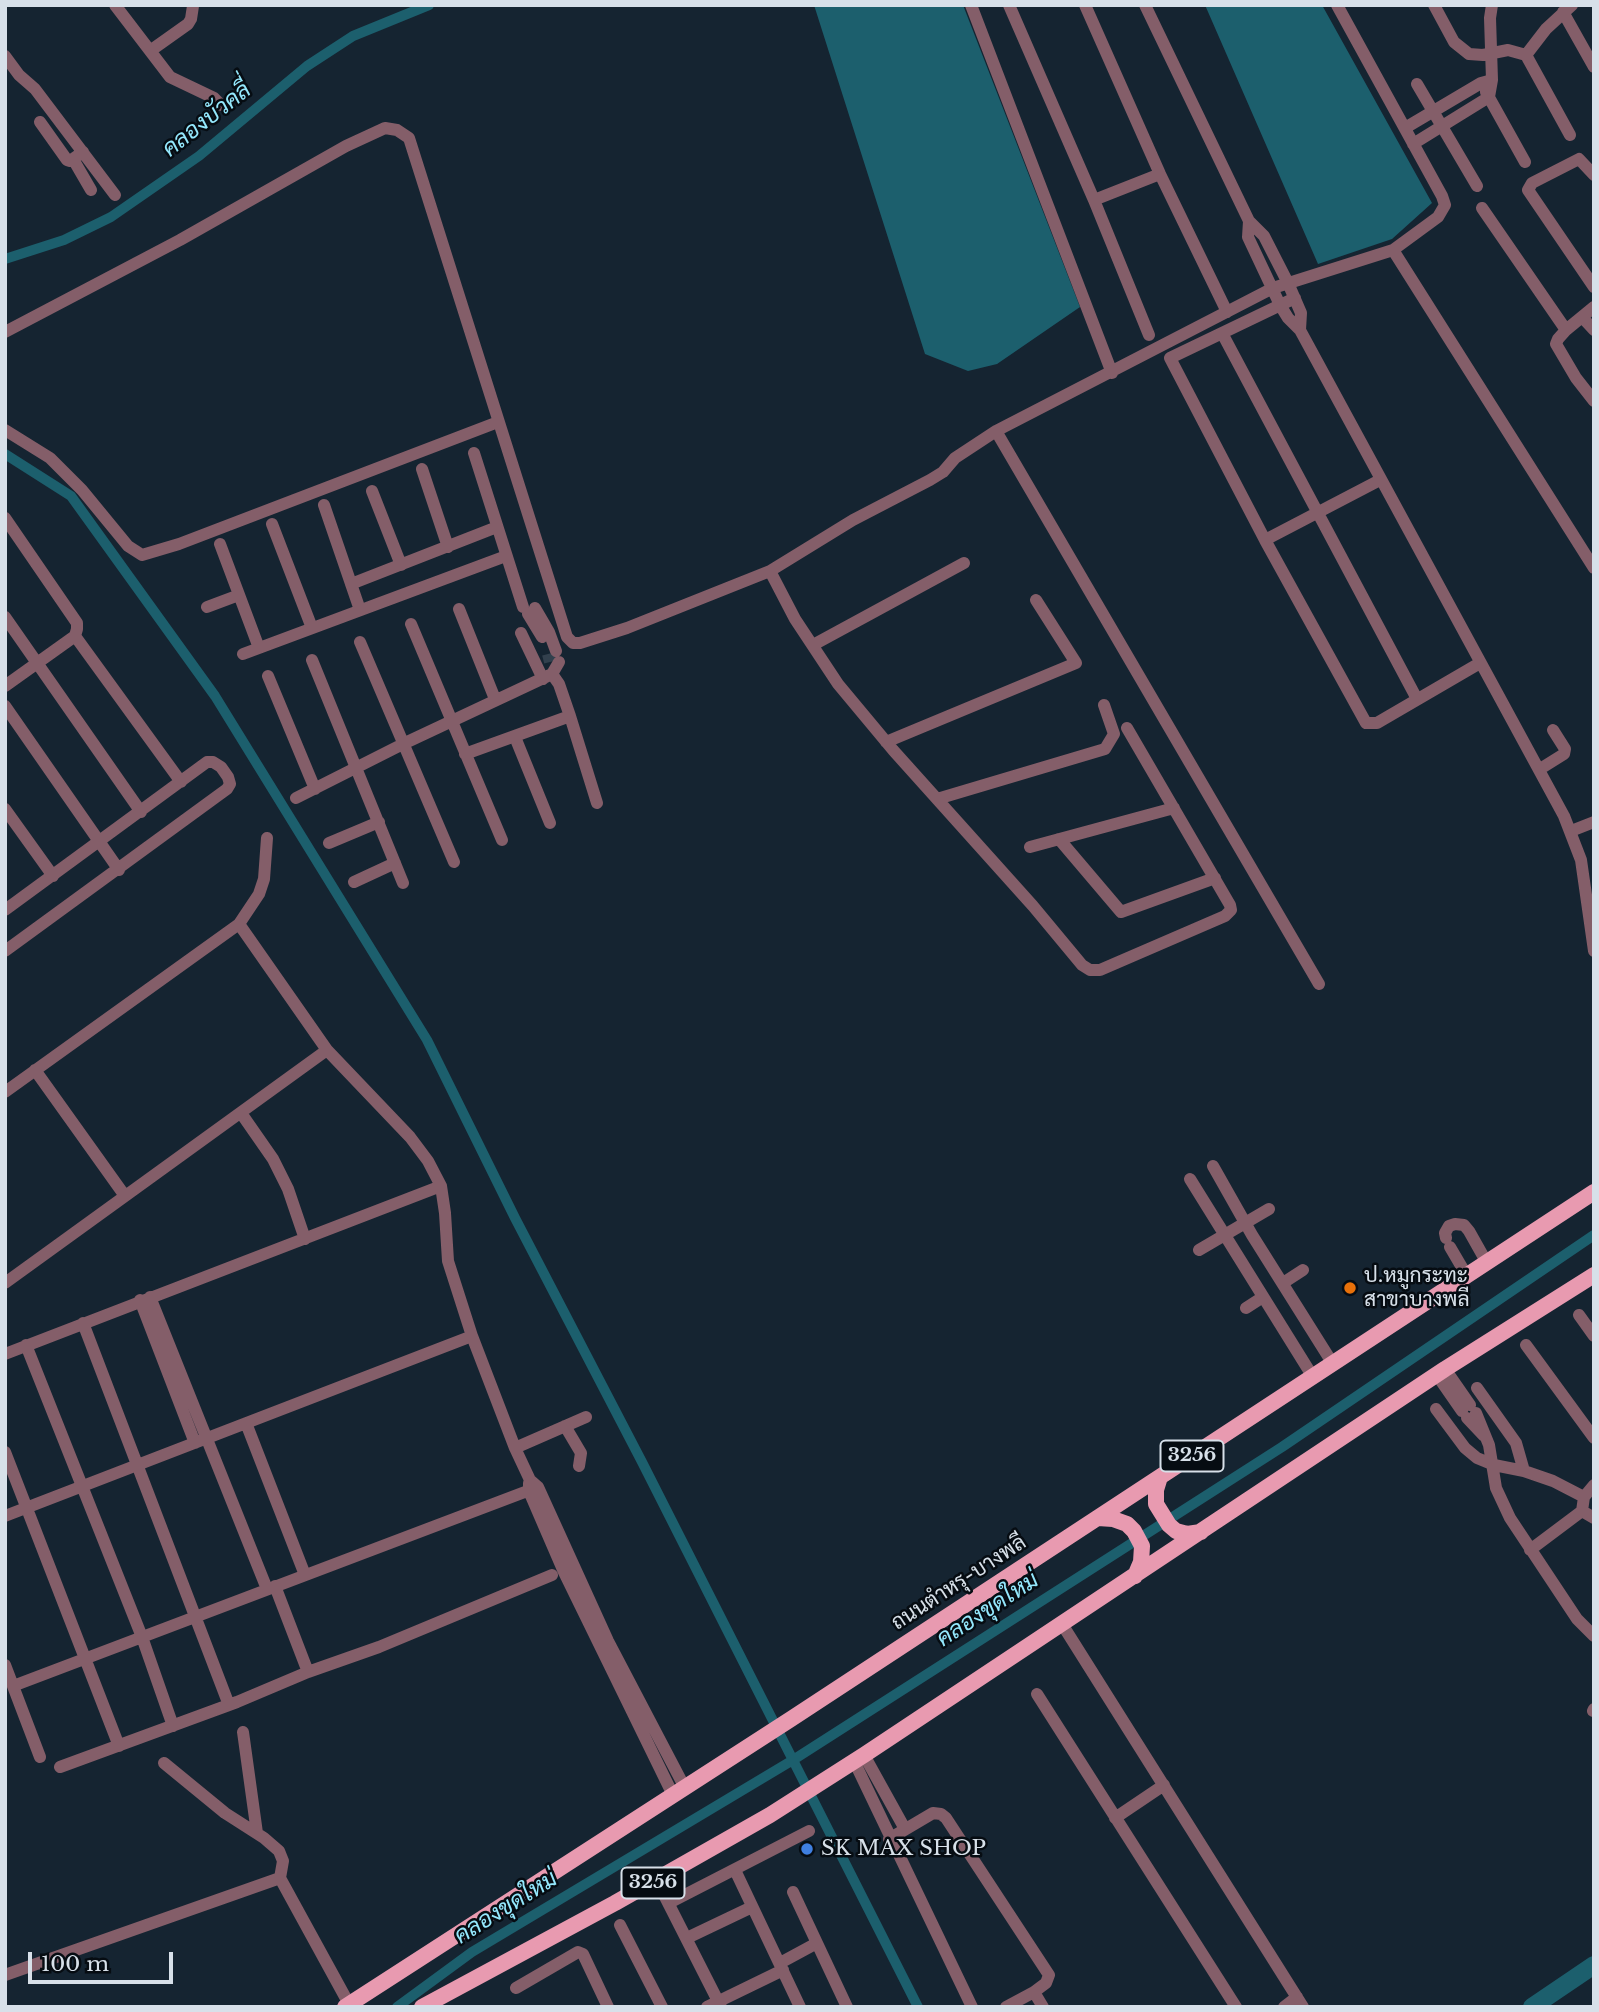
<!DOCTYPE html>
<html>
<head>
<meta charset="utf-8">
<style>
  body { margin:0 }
  #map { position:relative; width:1599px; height:2012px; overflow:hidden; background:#152431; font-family:"Libre Baskerville",serif }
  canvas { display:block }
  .frame { position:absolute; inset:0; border:7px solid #d7e0e9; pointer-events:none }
  .scale { position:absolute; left:28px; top:1952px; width:145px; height:32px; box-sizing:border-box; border:4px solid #d7e0e9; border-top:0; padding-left:9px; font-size:21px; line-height:24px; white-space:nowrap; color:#d7e0e9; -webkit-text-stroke:5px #060c12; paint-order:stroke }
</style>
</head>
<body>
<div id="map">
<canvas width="1599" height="2012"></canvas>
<div class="frame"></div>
<div class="scale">100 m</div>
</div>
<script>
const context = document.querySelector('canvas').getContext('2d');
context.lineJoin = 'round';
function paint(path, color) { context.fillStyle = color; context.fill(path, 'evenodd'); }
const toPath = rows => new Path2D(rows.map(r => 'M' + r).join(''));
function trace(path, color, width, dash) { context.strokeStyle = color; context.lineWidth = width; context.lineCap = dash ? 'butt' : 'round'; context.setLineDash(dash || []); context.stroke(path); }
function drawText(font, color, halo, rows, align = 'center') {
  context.font = font + ' "Libre Baskerville",Sarabun,serif'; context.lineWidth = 5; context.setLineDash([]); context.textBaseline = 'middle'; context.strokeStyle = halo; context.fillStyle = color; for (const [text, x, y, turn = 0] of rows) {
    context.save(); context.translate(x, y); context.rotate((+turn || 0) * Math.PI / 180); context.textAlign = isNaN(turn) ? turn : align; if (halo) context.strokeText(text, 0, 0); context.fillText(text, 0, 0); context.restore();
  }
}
const water = toPath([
  [814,5,963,5,1080,307,997,364,968,371,925,354],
  [1205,5,1322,5,1432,203,1392,239,1318,264]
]);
const canal = toPath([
  [5,259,64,240,111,217,199,156,307,66,353,36,429,5],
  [5,454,71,496,215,696,427,1040,515,1218,642,1462,918,2007],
  [397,2007,472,1952,793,1760,1282,1447,1594,1235]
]);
const river = toPath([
  [1532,2007,1594,1965]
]);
const minorTunnel = toPath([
  [548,654,550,662]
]);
const minor = toPath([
  [115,5,170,77,214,98,221,105],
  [971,5,1112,373],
  [1009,5,1094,200,1149,335],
  [1085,5,1160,174,1227,312],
  [1145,5,1249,221,1264,236,1288,283,1301,313,1300,330],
  [1434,5,1454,42,1469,54,1483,55,1508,50,1526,55,1570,135],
  [1563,12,1594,67],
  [150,51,188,24,191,19,193,6],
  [1526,55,1546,29,1572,5],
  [5,56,19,75,35,89,115,195],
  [1417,84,1477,186],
  [1486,92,1525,162],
  [40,122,67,160,70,161,83,152],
  [1405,128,1481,83,1492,80],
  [1413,144,1489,97,1492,80,1490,18,1492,5],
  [73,159,91,190],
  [1594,175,1579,159,1532,183,1528,190,1594,287],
  [1094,200,1160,174],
  [1482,208,1566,330],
  [1249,221,1248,237,1280,305,1288,318,1300,330,1564,816,1581,860,1594,951],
  [1393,250,1594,568],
  [1295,298,1170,358,1265,540,1366,723,1377,723,1480,663],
  [1594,307,1566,330,1558,339,1556,344,1576,378,1594,401],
  [1582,317,1594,330],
  [5,332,180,240,346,146,385,128,397,130,409,138,567,637,573,643,580,643,627,628,770,571,853,520,930,480,943,472,955,458,996,431,1273,288,1393,250,1438,217,1445,205,1442,196,1337,5],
  [1222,333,1417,699],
  [5,430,50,458,82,490,128,546,142,555,179,544,498,422],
  [996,431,1319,984],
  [474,453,523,607],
  [422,469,448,547],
  [372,491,401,565],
  [324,505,360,610],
  [5,518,77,623,77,629,75,636,5,686],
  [272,524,312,628],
  [1265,540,1380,480],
  [220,544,259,648],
  [770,571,795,619,838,684,893,750,1033,906,1082,965,1090,970,1100,970,1225,916,1231,910,1230,905,1127,728],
  [351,584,497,527],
  [207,607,239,595],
  [535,608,549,632,556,651],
  [459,609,495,699],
  [528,614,542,637],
  [5,617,141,812],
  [411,624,502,840],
  [521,633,543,679],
  [75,636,181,782],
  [360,642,454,862],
  [813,645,964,563],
  [243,654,506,556],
  [312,660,403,883],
  [552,674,559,684,570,716,597,803],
  [268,676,315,789],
  [5,706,119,870],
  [515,737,550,823],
  [886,742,1076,663,1036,600],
  [465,754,570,716],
  [1540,769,1564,754,1565,749,1553,730],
  [296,798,405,743,552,674,559,662],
  [937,799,1105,749,1114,734,1104,705],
  [5,809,53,876],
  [1571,831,1594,822],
  [267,838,264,879,259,894,239,924,327,1050,410,1137,428,1161,441,1186,445,1213,448,1261,472,1336,515,1448,530,1480,538,1487,608,1641,685,1788],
  [1059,839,1121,912,1215,878],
  [329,843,379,822],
  [1030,847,1174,808],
  [354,882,395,863],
  [5,910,207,762,213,762,221,767,228,777,230,784,227,789,5,951],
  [35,1070,125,1196],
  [5,1092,239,924],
  [241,1113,273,1159,288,1189,305,1239],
  [1213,1166,1252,1235,1333,1364],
  [1190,1179,1313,1377],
  [1446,1238,1445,1233,1449,1226,1455,1224,1464,1225,1469,1231,1487,1263],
  [1450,1247,1467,1276],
  [1199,1250,1269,1209],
  [5,1283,327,1050],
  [1283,1283,1303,1270],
  [150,1297,267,1589],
  [140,1300,195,1443],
  [1246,1308,1263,1297],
  [1579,1315,1594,1336],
  [83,1323,229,1705],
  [26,1345,142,1637,173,1726],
  [1526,1345,1594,1438],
  [5,1354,441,1186],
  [1445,1369,1470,1405],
  [1437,1375,1462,1411],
  [1477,1388,1516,1443,1524,1471],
  [1436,1409,1465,1448,1477,1458,1494,1465,1524,1471,1553,1481,1584,1497],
  [1476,1413,1489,1445,1496,1488,1510,1518,1577,1619,1594,1636],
  [1467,1418,1484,1436],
  [246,1423,305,1575],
  [565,1426,581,1453,579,1466],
  [515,1448,586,1417],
  [5,1452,119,1746],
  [529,1483,529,1491,564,1572,673,1795],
  [1594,1485,1584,1497,1582,1511,1594,1518],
  [5,1516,472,1336],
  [1530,1550,1582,1511],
  [275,1586,308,1672],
  [1062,1624,1303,2007],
  [5,1665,40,1757],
  [13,1686,538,1487],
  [1037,1694,1236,2007],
  [1593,1711,1594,1709],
  [243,1732,257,1833],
  [864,1755,905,1829],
  [854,1761,972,2007],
  [164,1763,225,1813,264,1838,279,1851,283,1861,280,1878],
  [60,1767,237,1702,308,1672,379,1647,552,1575],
  [1115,1818,1164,1785],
  [889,1839,933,1813,941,1814,946,1818,1049,1975,1046,1983,1034,1992,1006,2007],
  [735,1870,800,2007],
  [657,1881,721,2007],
  [793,1892,847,2007],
  [669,1903,809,1831],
  [620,1925,662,2007],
  [687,1938,752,1907],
  [780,1963,817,1943],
  [5,1975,280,1878,349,2004],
  [516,1988,578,1952,583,1954,608,2007],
  [1034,1992,1043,2007],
  [707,2007,783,1970],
  [1284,2007,1297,1997]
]);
const major = toPath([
  [1160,1477,1156,1490,1156,1504,1169,1525,1176,1531,1187,1534,1201,1532],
  [1098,1518,1113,1519,1127,1524,1134,1531,1142,1546,1141,1562,1135,1576],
  [345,2007,791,1719,1594,1192],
  [422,2007,615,1903,770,1815,864,1755,1445,1369,1594,1275]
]);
const markers = [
  [1350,1288,7,"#e8710a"],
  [807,1849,7,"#3f7fe0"]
];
const shields = [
  [1192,1456,63],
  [653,1883,63]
];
const shieldNames = [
  ["3256",1192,1456],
  ["3256",653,1883]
];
const poiNames = [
  ["ป.หมูกระทะ",1364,1276],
  ["สาขาบางพลี",1364,1300],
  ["SK MAX SHOP",821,1849]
];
const streetNames = [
  ["ถนนตำหรุ-บางพลี",959,1583,-33]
];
const waterNames = [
  ["คลองบัวคลี่",207,120,-38],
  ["คลองขุดใหม่",988,1610,-33],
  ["คลองขุดใหม่",506,1908,-32]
];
paint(water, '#1c5f6d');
trace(canal, '#1c5f6d', 10);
trace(river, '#1c5f6d', 18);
trace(minorTunnel, '#32404d', 12, [12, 6]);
trace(minor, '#845e69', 12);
trace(major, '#e89ab0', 16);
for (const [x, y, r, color] of markers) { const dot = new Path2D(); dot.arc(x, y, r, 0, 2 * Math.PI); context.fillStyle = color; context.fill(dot); trace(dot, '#060c12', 2.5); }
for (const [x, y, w] of shields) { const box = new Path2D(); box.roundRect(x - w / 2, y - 15.5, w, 31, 5); context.fillStyle = '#060c12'; context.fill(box); trace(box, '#d7e0e9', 2); }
drawText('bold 19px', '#d7e0e9', null, shieldNames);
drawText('21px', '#d7e0e9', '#060c12', poiNames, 'left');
drawText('21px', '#d7e0e9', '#060c12', streetNames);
drawText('italic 23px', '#94e8fd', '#060c12', waterNames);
</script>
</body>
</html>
